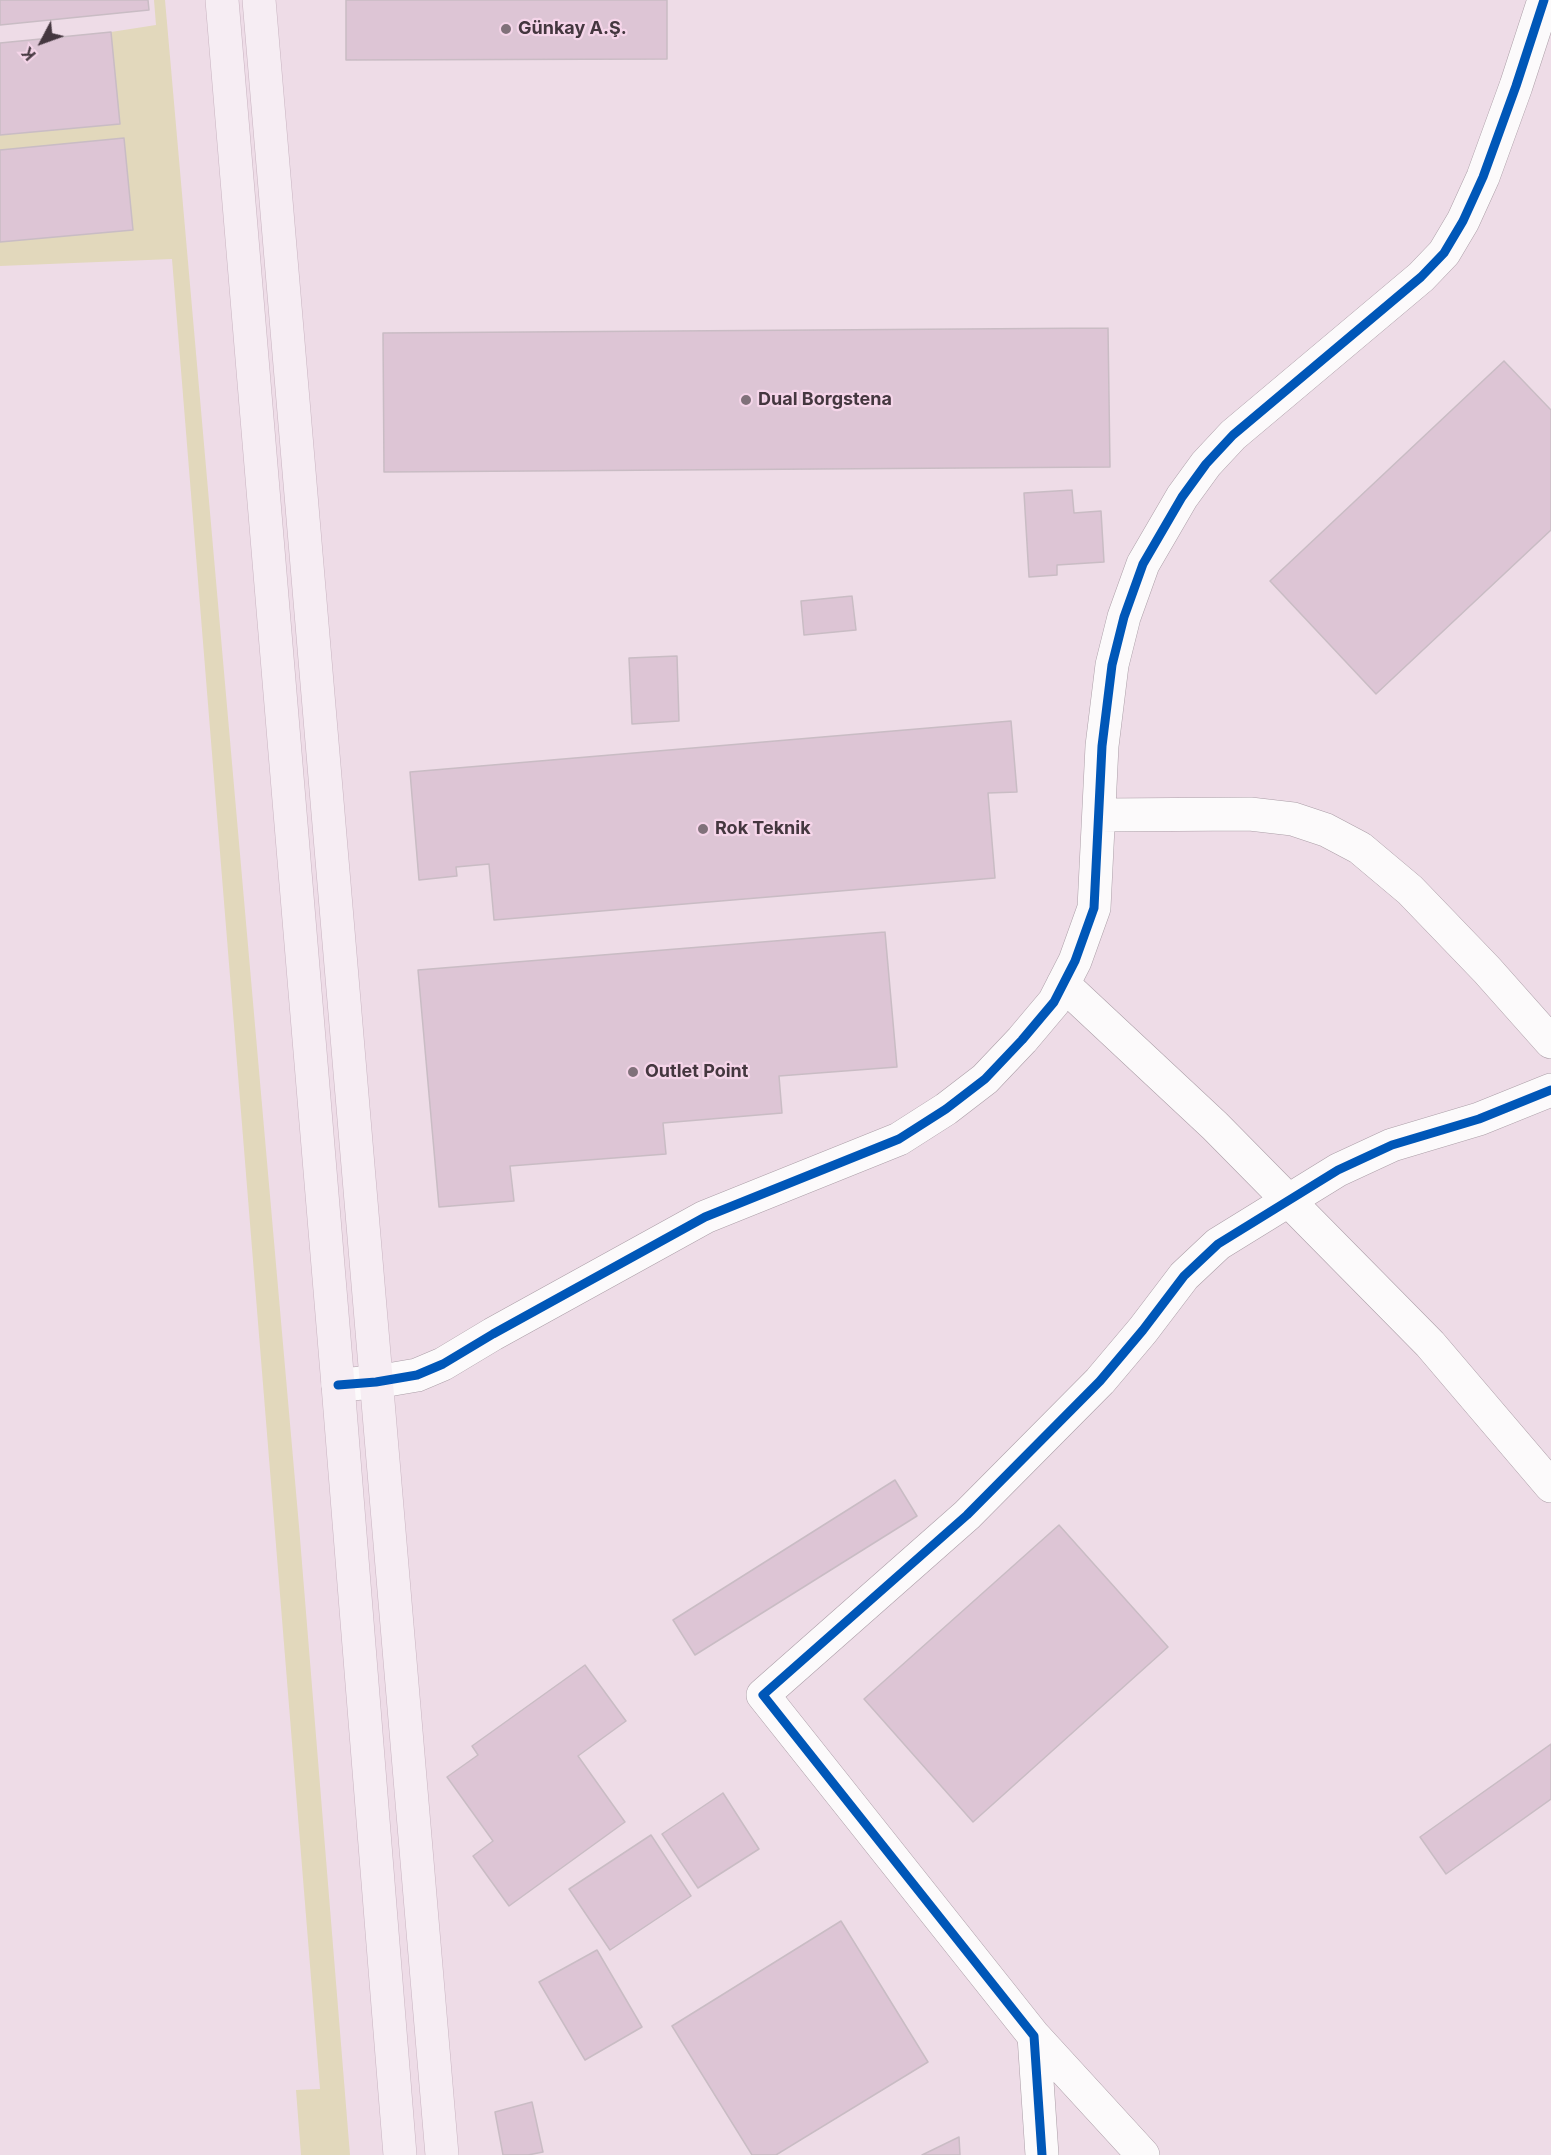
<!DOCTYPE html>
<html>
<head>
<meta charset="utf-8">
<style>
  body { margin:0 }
  #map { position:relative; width:1551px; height:2155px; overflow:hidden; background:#eedce7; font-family:Inter,sans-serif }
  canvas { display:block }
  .north { position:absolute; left:12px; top:12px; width:60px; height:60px; -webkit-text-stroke:4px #f5d5e9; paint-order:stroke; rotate:229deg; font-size:16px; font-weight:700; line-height:24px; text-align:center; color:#44373f }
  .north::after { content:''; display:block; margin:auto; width:21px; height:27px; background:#44373f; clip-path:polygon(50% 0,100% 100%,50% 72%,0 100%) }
</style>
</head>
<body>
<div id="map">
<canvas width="1551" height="2155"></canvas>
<div class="north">K</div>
</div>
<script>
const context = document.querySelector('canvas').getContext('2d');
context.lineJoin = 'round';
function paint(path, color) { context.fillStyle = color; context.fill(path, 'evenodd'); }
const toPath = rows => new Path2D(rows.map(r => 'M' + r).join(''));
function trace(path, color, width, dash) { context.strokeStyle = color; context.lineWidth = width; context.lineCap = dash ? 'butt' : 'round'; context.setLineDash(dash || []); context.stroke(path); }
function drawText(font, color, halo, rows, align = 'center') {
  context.font = font + ' Inter,sans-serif'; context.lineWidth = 4.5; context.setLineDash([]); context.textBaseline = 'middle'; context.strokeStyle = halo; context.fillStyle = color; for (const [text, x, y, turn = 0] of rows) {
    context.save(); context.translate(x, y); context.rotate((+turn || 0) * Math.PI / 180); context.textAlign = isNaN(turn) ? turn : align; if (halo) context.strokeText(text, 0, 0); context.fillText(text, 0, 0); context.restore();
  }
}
const green = toPath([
  [154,0,165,0,299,1526,350,2155,301,2155,296,2090,320,2089,172,259,0,266,0,43,111,32,156,25]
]);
const building = toPath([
  [0,0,148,0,149,10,0,25,0,0],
  [346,0,667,0,667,59,346,60,346,0],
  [111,32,120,124,0,135,0,43,111,32],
  [124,138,133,230,0,242,0,150,124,138],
  [1108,328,1110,467,384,472,383,333,1108,328],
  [1504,361,1551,410,1551,530,1376,694,1270,581,1504,361],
  [1072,490,1074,513,1101,511,1104,562,1057,565,1057,575,1029,577,1024,493,1072,490],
  [852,596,856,630,804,635,801,601,852,596],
  [677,656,679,721,632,724,629,658,677,656],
  [1011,721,1017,792,988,793,995,878,494,920,489,864,456,867,457,876,419,880,410,772,1011,721],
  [885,932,897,1067,779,1076,782,1113,663,1123,666,1154,510,1166,514,1201,439,1207,418,970,885,932],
  [895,1480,917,1516,695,1655,673,1620,895,1480],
  [1059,1525,1168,1647,973,1822,864,1699,1059,1525],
  [585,1665,626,1721,578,1756,625,1822,509,1906,473,1856,493,1841,447,1777,478,1755,472,1746,585,1665],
  [1551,1744,1551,1799,1446,1874,1420,1837,1551,1744],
  [723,1793,759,1849,698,1888,662,1834,723,1793],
  [651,1835,691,1896,610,1950,569,1889,651,1835],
  [841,1921,928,2062,776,2155,752,2155,672,2026,841,1921],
  [597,1950,642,2027,585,2060,539,1982,597,1950],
  [532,2102,543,2152,528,2155,503,2155,495,2112,532,2102],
  [959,2137,960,2155,922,2155,959,2137]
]);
const minor = toPath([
  [1100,815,1250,814,1293,819,1326,830,1360,848,1410,890,1487,970,1551,1042],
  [1063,984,1215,1126,1430,1344,1551,1486],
  [338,1385,376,1382,417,1375,443,1364,493,1334,705,1217,899,1139,946,1109,985,1079,1022,1040,1054,1002,1075,961,1094,908,1102,746,1112,665,1124,617,1143,564,1182,497,1206,464,1233,435,1421,277,1444,253,1463,221,1483,177,1516,86,1544,0],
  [1034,2036,1143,2155],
  [1042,2155,1034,2036,763,1695,967,1515,1100,1381,1143,1330,1184,1276,1218,1244,1338,1170,1392,1145,1479,1119,1551,1090]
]);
const major = toPath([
  [222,0,338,1385,400,2155],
  [259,0,442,2155]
]);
const cycleway = toPath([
  [338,1385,376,1382,417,1375,443,1364,493,1334,705,1217,899,1139,946,1109,985,1079,1022,1040,1054,1002,1075,961,1094,908,1102,746,1112,665,1124,617,1143,564,1182,497,1206,464,1233,435,1421,277,1444,253,1463,221,1483,177,1516,86,1544,0],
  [1042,2155,1034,2036,763,1695,967,1515,1100,1381,1143,1330,1184,1276,1218,1244,1338,1170,1392,1145,1479,1119,1551,1090]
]);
const markers = [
  [506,29,6,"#80717a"],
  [746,400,6,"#80717a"],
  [703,829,6,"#80717a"],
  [633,1072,6,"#80717a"]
];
const poiNames = [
  ["Günkay A.Ş.",518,29],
  ["Dual Borgstena",758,400],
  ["Rok Teknik",715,829],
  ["Outlet Point",645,1072]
];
paint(green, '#e2d8bc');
paint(building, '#ddc5d5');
trace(building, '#c9bcc4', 1.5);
trace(minor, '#ab9ea7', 34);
trace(major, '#c8b3c0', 34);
trace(minor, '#fcfafb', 33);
trace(major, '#f6edf3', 33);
trace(cycleway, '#0057b8', 9);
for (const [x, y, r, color] of markers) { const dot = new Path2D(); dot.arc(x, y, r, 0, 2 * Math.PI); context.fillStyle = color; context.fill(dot); trace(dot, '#f5d5e9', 2); }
drawText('bold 18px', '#44373f', '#f5d5e9', poiNames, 'left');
</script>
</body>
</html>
